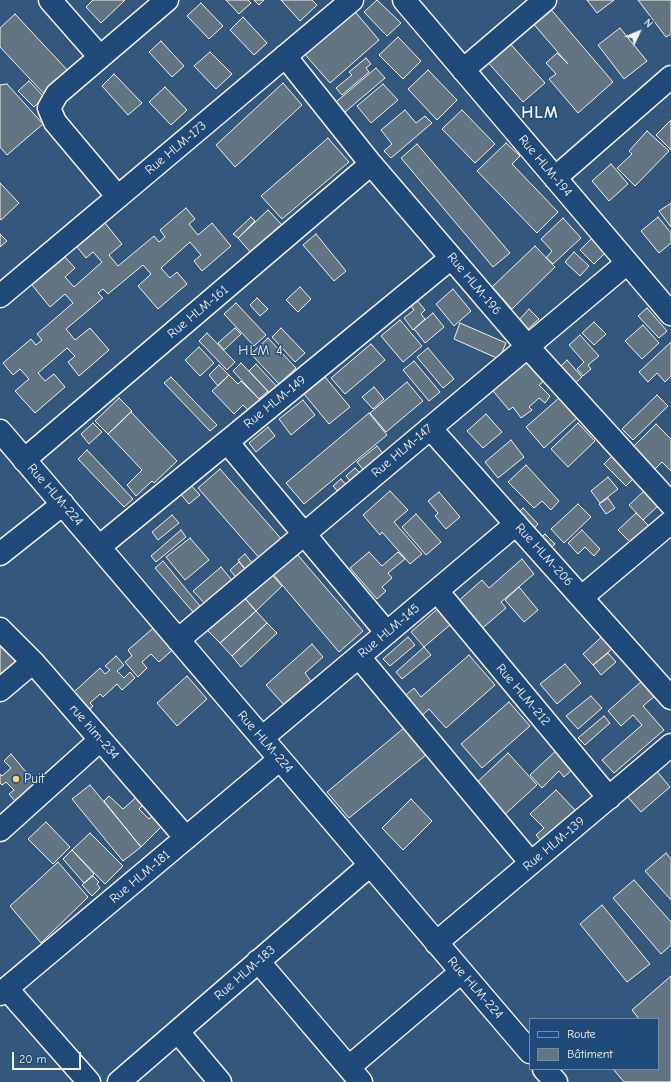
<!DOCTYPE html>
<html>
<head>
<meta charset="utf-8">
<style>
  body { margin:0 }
  #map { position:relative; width:671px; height:1082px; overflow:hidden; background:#33577d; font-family:"Comic Neue",sans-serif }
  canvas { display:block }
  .legend { position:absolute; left:529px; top:1018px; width:130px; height:52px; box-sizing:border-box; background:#1f4a7a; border:1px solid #748da6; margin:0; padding:5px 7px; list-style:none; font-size:12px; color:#f4f1e8 }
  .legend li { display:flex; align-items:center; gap:8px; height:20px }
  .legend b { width:20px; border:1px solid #748da6 }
  .north { position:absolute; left:619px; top:12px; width:40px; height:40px; -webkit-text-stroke:3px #1f4a7a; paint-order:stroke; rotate:46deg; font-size:11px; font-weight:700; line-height:16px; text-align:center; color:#f4f1e8 }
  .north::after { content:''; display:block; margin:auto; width:14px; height:18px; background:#f4f1e8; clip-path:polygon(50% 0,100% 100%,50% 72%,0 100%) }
  .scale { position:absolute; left:12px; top:1052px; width:69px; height:18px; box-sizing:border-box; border:2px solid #f4f1e8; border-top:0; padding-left:5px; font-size:12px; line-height:14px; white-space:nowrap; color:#f4f1e8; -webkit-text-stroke:3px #1f4a7a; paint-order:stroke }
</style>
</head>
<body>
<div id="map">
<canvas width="671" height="1082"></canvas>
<ul class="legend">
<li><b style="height:5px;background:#1f4a7a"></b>Route</li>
<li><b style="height:11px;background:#637483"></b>Bâtiment</li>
</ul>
<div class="north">N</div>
<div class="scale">20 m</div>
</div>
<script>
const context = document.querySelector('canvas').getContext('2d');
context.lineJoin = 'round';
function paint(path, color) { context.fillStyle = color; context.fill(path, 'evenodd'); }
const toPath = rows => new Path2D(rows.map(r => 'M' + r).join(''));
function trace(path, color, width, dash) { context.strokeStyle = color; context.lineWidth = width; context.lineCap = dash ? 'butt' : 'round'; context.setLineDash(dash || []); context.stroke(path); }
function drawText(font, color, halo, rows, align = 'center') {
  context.font = font + ' "Comic Neue",sans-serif'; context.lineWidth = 3; context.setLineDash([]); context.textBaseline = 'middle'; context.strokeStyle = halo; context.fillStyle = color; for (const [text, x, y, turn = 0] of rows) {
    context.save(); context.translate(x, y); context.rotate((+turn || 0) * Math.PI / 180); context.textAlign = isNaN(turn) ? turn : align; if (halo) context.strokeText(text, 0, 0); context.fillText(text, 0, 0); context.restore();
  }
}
const building = toPath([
  [93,0,125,0,101,23,86,7,93,0],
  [226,0,248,0,251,3,239,14,226,0],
  [254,0,264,0,259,5,254,0],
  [281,0,312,0,317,5,300,21,281,0],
  [377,0,401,23,387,36,364,12,377,0],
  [587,0,614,0,597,13,587,0],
  [638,0,671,0,671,34,666,37,638,0],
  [201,3,223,26,209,39,187,16,201,3],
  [548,6,613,82,578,113,549,79,556,74,546,63,557,53,568,64,531,21,548,6],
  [351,7,379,40,330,83,302,51,351,7],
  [15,14,70,73,46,96,0,47,0,28,15,14],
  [243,17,267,43,254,55,230,30,243,17],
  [620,28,647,61,624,79,598,45,620,28],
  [398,37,421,61,403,79,379,55,398,37],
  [507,40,545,83,523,102,485,59,507,40],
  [161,41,184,66,172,77,149,52,161,41],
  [210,52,232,74,216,89,194,66,210,52],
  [366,58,371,64,366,68,369,72,342,95,336,88,352,75,349,72,366,58],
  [376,68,385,78,345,112,336,102,376,68],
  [428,70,457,100,437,120,408,89,428,70],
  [114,74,142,103,128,115,102,86,114,74],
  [29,81,44,97,34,107,18,91,29,81],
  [283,83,302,105,235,167,216,145,283,83],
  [7,84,43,124,7,155,0,147,0,85,7,84],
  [383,84,398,100,371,123,357,106,383,84],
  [165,87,187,110,171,125,149,102,165,87],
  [405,110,416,123,425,116,432,123,391,158,384,151,392,144,381,130,405,110],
  [462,110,495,144,475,163,442,129,462,110],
  [671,120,671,150,656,135,671,120],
  [647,131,669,151,635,186,617,168,632,154,629,151,647,131],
  [328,138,349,162,282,219,261,196,328,138],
  [506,143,520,156,512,164,558,212,537,233,477,171,506,143],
  [417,144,510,253,493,267,401,158,417,144],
  [611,164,628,184,609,201,592,181,611,164],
  [0,183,19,203,1,220,0,219,0,183],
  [671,203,671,227,659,211,671,203],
  [186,208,195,219,189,224,198,235,212,223,231,246,202,271,194,261,201,255,190,242,161,268,170,278,177,272,187,284,158,309,138,286,151,274,143,265,108,294,103,289,98,293,103,298,66,329,75,340,90,328,109,350,79,376,68,362,75,356,67,348,38,373,45,381,54,374,65,387,35,413,15,391,29,379,20,369,13,375,3,363,31,339,36,345,42,340,37,334,73,303,65,294,50,307,32,285,65,257,75,268,65,277,74,287,102,262,93,252,86,258,77,247,105,223,122,244,109,255,118,266,154,236,159,242,165,237,160,230,186,208],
  [268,210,282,225,252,254,238,238,268,210],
  [251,217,255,221,238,238,233,234,251,217],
  [658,217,671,233,671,243,659,253,641,231,658,217],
  [563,218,581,238,553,264,546,258,552,251,541,239,563,218],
  [0,234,7,241,0,247,0,234],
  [316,234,346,271,334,281,303,245,316,234],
  [592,238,606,252,594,264,580,250,592,238],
  [535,246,555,267,512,309,492,287,535,246],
  [574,252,589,266,580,276,565,262,574,252],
  [300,287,311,299,298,312,286,300,300,287],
  [453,289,471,311,454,326,436,304,453,289],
  [411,293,425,310,421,314,425,319,413,330,404,318,414,310,405,299,411,293],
  [257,298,268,309,260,316,250,305,257,298],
  [236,303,266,335,254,346,224,314,236,303],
  [647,308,667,331,659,338,638,316,647,308],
  [529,309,539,319,527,330,518,321,529,309],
  [433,313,444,327,425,343,414,329,433,313],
  [400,320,422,346,403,362,381,336,400,320],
  [594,322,606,334,594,345,582,333,594,322],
  [460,323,506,343,499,359,454,339,460,323],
  [643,325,659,343,642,359,625,341,643,325],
  [235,328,241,334,224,350,218,343,235,328],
  [281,328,305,353,295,362,272,337,281,328],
  [207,333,235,362,227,370,199,341,207,333],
  [580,335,599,356,588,365,591,369,583,376,577,369,584,362,569,345,580,335],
  [268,338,296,368,279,384,251,354,268,338],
  [671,342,671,376,665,382,657,373,648,382,639,372,671,342],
  [371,344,385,360,345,394,331,378,371,344],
  [199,347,214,363,200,376,185,360,199,347],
  [428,348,454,379,443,388,417,357,428,348],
  [528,351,549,377,539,385,550,396,545,403,539,398,529,407,532,410,521,418,513,407,509,410,488,385,528,351],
  [567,360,582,377,573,385,558,369,567,360],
  [414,361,440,392,429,401,403,370,414,361],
  [241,363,268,391,259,399,233,371,241,363],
  [256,364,281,391,274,398,249,371,256,364],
  [219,365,229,375,218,386,209,375,219,365],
  [229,375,238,384,241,381,260,400,249,411,243,405,234,414,212,391,229,375],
  [171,377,217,425,210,431,164,383,171,377],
  [325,377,350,407,329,424,304,394,325,377],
  [407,382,423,401,386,432,370,413,407,382],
  [374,387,384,399,373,409,362,397,374,387],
  [657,395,668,406,633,440,622,429,657,395],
  [119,398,132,411,108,434,95,421,119,398],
  [559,398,577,418,544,448,526,427,559,398],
  [303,400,315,415,291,435,279,419,303,400],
  [131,412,177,461,154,483,152,481,136,496,127,485,142,470,108,434,131,412],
  [369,413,387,435,304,504,286,483,369,413],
  [486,414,502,432,483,448,467,431,486,414],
  [93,423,102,432,89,444,81,434,93,423],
  [578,423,595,441,568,467,551,449,578,423],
  [656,424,671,439,671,471,662,462,655,469,633,447,656,424],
  [268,427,275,436,256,452,249,443,268,427],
  [511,440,524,457,498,478,485,462,511,440],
  [377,446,385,456,366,473,357,462,377,446],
  [87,450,133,499,124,507,78,459,87,450],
  [613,455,634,478,626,486,604,464,613,455],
  [526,465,559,501,551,510,542,501,534,508,508,482,526,465],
  [355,468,362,475,352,483,346,476,355,468],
  [220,469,284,542,262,561,198,488,220,469],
  [608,477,618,489,600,503,591,491,608,477],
  [341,479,347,486,339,493,333,486,341,479],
  [187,481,200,495,189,504,177,490,187,481],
  [390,491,408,510,394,522,422,554,410,564,382,532,380,535,363,515,390,491],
  [644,491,658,506,643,520,629,505,644,491],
  [439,492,460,517,446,529,435,516,438,513,428,501,439,492],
  [608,498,615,508,606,514,599,504,608,498],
  [578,504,591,517,564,543,551,529,578,504],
  [523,508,538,524,532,531,516,515,523,508],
  [636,513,652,529,634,546,618,530,636,513],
  [416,514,441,542,426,555,402,527,416,514],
  [172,515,179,523,158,540,152,532,172,515],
  [181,530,186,537,156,562,151,556,181,530],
  [582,530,600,549,594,556,585,547,578,554,568,543,582,530],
  [545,534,555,544,549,550,539,540,545,534],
  [190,538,209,560,185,580,166,557,190,538],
  [369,552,382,566,398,552,405,559,388,573,392,578,382,587,386,591,377,599,350,568,369,552],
  [296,553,363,631,339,652,272,573,296,553],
  [245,554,253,564,246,570,238,560,245,554],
  [522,559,534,574,501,602,506,608,479,631,455,604,482,580,489,588,522,559],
  [163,561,200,606,193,612,155,568,163,561],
  [239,562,251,576,241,584,230,570,239,562],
  [221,567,236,585,209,608,193,591,221,567],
  [268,570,282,586,256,611,241,594,268,570],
  [519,587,538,610,524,622,505,600,519,587],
  [241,594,256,611,220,643,204,627,241,594],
  [443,604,457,619,424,647,411,632,443,604],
  [256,611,267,623,232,656,220,643,256,611],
  [159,623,178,645,159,662,151,654,142,662,147,668,138,677,125,662,132,656,128,650,159,623],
  [267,623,277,633,241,667,232,656,267,623],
  [608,631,619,643,593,665,583,654,608,631],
  [0,633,25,662,0,684,0,633],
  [408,637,415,645,390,666,383,659,408,637],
  [312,644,323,657,305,673,311,681,284,705,266,685,312,644],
  [424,647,431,655,402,679,396,672,424,647],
  [608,653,616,662,601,675,593,665,608,653],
  [469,655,495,685,446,728,429,709,417,720,400,700,414,688,421,697,469,655],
  [116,656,124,665,117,671,124,678,130,672,135,678,122,690,117,684,103,697,100,694,90,703,93,706,90,709,74,692,100,668,105,674,110,670,105,666,116,656],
  [565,664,581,683,557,704,540,684,565,664],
  [187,676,207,699,177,726,157,703,187,676],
  [643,680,656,695,643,706,664,730,614,773,602,760,642,725,633,715,621,726,608,711,643,680],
  [591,696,602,708,578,729,566,716,591,696],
  [509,702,530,726,482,768,461,744,509,702],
  [604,716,610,723,585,745,578,738,604,716],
  [410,723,432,750,349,818,327,792,410,723],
  [560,747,571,758,566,764,572,770,564,777,559,771,542,788,530,775,560,747],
  [508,753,537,785,502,817,473,786,508,753],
  [11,754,41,790,21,808,9,794,14,790,6,782,2,785,0,783,0,774,2,776,11,768,4,761,11,754],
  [655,769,670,787,641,812,625,794,655,769],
  [90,785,141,847,123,861,72,799,90,785],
  [556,790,576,811,542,842,536,835,544,828,530,814,556,790],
  [139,795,146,802,139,809,149,819,155,814,165,823,141,847,104,801,109,796,123,809,139,795],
  [411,799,432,821,403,850,382,828,411,799],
  [46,822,70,847,53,864,28,839,46,822],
  [90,833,123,866,105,884,72,850,90,833],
  [72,850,94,874,84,883,63,859,72,850],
  [666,853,671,859,671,900,645,871,666,853],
  [58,862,88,897,41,943,10,906,58,862],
  [93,876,99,882,97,884,100,888,92,896,82,885,93,876],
  [634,880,671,922,671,945,661,954,613,898,634,880],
  [602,905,650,964,627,982,580,924,602,905],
  [671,976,671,1082,624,1082,613,1069,658,1069,658,1019,639,1019,632,1010,671,976]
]);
const minor = toPath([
  [50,0,100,57],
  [404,0,671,314],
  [285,56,371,164,527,346,671,504],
  [463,70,545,0],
  [555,178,671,77],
  [118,197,55,122,49,108,57,94,167,0],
  [0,296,352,0],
  [430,428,671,698],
  [0,431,530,1052],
  [227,442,387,633],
  [24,460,371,164],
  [99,547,451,258],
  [0,554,63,504],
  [437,591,609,798],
  [582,597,671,522],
  [0,629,33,662,186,838],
  [178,640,627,263],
  [359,657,531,863],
  [0,690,33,662],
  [262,738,516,524],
  [0,830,100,740],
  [436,943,671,745],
  [258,961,361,1082],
  [7,989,89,1082],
  [0,994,280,759],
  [178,1032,220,1082],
  [349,1067,461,972],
  [544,1069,556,1082],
  [119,1082,370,865]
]);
const markers = [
  [16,779,4,"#ffd166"]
];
const streetNames = [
  ["Rue HLM-173",176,148,-40],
  ["Rue HLM-194",545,166,50],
  ["Rue HLM-196",474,284,50],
  ["Rue HLM-161",198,312,-40],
  ["Rue HLM-149",275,402,-39],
  ["Rue HLM-147",402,451,-40],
  ["Rue HLM-224",55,495,49],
  ["Rue HLM-206",544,555,48],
  ["Rue HLM-145",389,631,-40],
  ["Rue HLM-212",523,695,50],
  ["rue hlm-234",94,732,49],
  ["Rue HLM-224",265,742,49],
  ["Rue HLM-139",554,844,-40],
  ["Rue HLM-181",140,877,-40],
  ["Rue HLM-183",245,973,-41],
  ["Rue HLM-224",475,988,49]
];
const poiNames = [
  ["Puit",24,779]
];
const neighbourhoodNames = [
  ["HLM 4",261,351]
];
const districtNames = [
  ["HLM",540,113]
];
paint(building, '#637483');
trace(building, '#f4f1e8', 1);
trace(minor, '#f4f1e8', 25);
trace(minor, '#1f4a7a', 22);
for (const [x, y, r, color] of markers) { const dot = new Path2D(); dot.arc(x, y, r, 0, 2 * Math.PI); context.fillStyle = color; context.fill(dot); trace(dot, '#1f4a7a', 1.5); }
drawText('13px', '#f4f1e8', '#1f4a7a', streetNames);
drawText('13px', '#f4f1e8', '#1f4a7a', poiNames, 'left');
context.letterSpacing = '1px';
drawText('14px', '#f4f1e8', '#1f4a7a', neighbourhoodNames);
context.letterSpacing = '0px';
context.letterSpacing = '1px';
drawText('bold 17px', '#f4f1e8', '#1f4a7a', districtNames);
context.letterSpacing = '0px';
</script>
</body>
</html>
